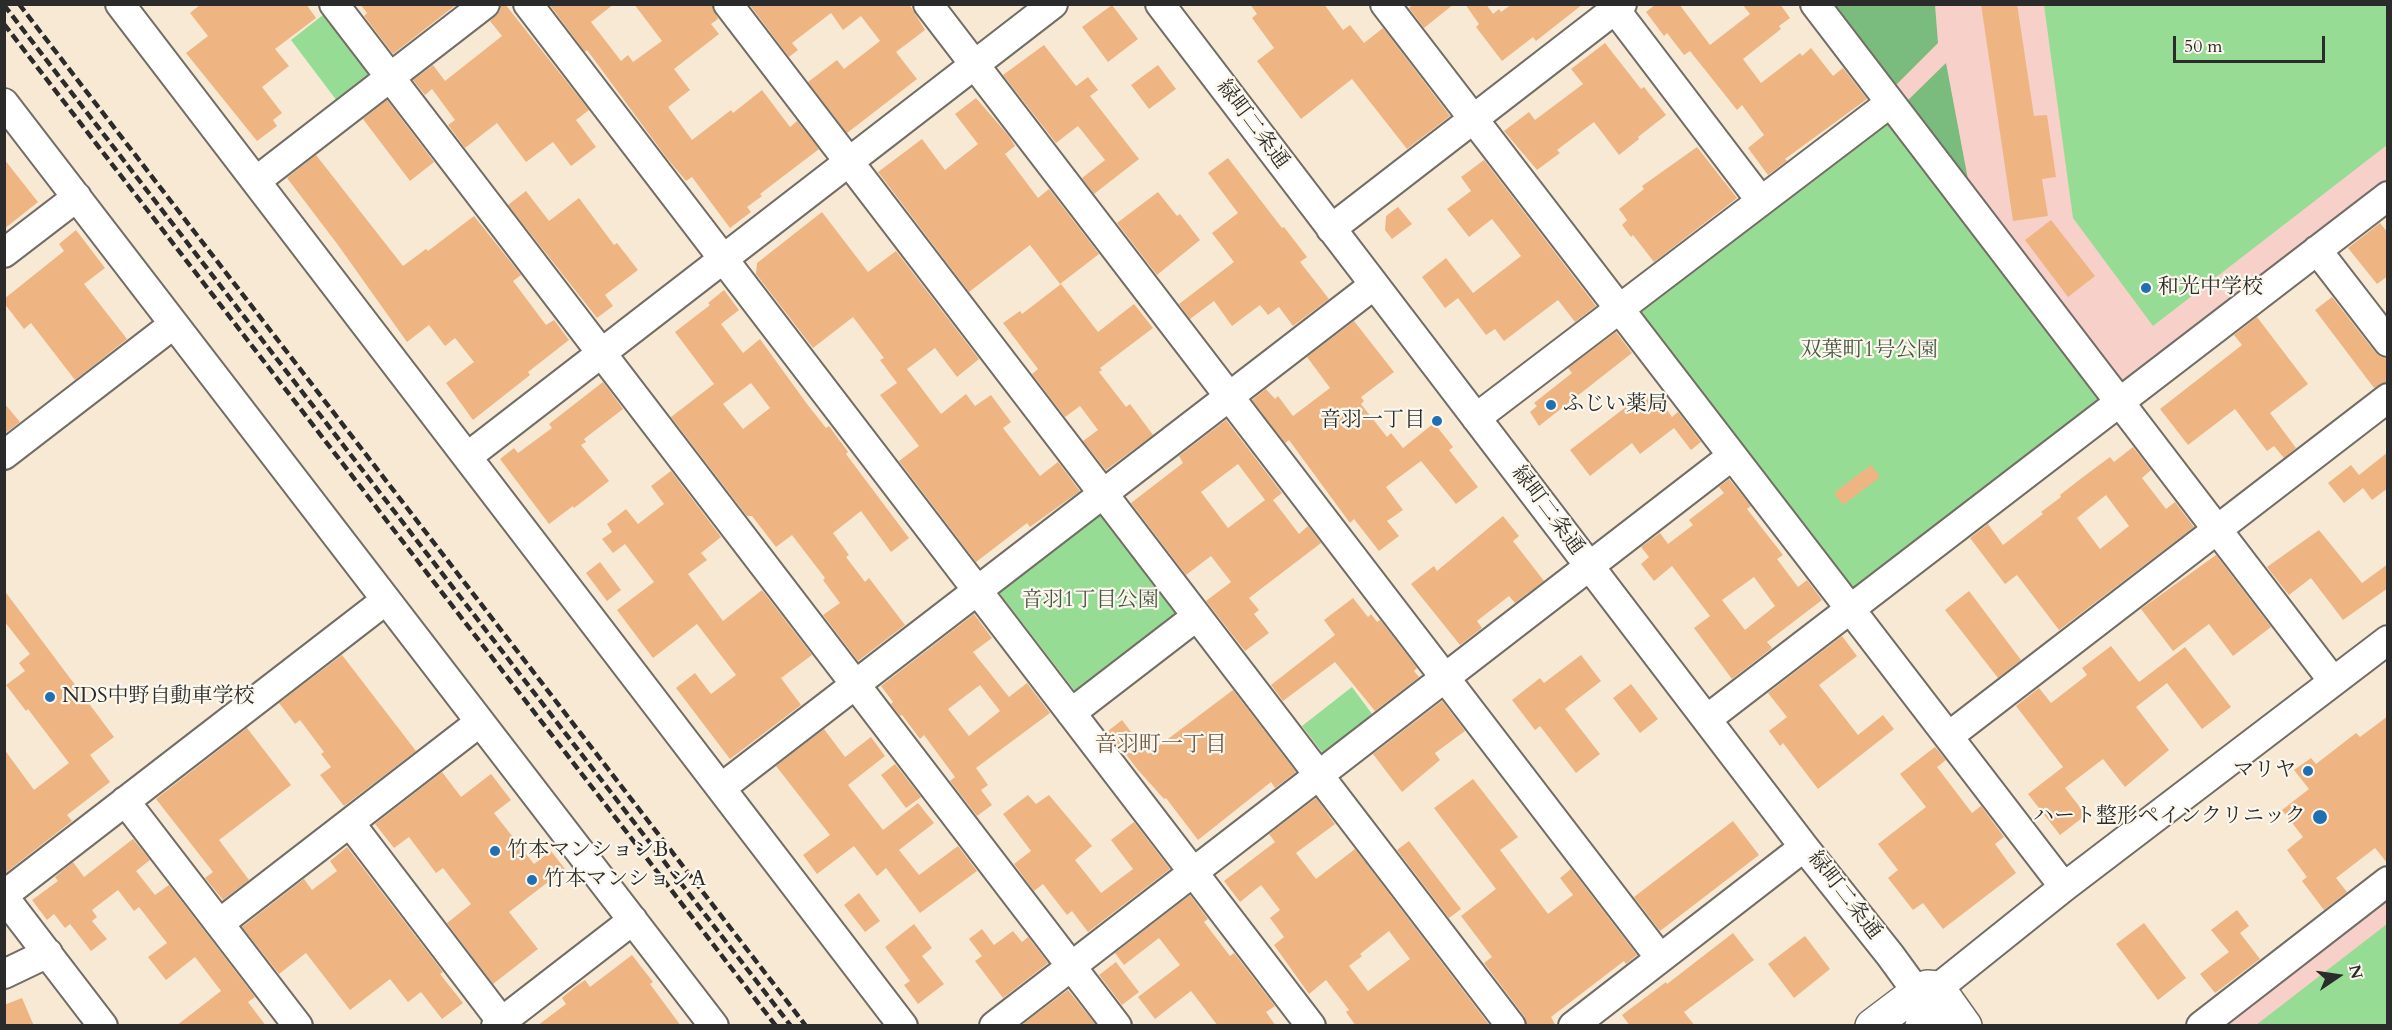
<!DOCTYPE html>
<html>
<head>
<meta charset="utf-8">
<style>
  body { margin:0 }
  #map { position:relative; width:2392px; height:1030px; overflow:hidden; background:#f7e9d4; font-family:Cardo,serif }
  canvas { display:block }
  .frame { position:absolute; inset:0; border:6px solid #2b2b2b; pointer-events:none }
  .north { position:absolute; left:2308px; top:946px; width:60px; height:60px; -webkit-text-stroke:4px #fbf7ec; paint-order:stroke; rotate:77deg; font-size:16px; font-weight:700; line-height:24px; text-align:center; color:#2b2b2b }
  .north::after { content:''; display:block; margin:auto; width:21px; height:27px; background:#2b2b2b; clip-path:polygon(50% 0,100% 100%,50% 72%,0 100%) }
  .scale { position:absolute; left:2173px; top:36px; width:152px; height:27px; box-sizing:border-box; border:3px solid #2b2b2b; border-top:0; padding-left:8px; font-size:18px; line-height:21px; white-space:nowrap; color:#2b2b2b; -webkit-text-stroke:4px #fbf7ec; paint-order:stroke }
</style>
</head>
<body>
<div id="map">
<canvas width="2392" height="1030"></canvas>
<div class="frame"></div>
<div class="north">N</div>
<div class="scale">50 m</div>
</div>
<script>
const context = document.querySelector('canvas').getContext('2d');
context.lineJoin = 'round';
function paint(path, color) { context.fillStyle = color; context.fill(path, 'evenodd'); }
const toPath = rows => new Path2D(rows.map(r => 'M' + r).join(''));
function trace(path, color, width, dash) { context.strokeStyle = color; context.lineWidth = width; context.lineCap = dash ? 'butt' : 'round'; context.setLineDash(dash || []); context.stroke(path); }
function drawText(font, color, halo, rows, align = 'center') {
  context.font = font + ' Cardo,"Noto Serif JP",serif'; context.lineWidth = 4.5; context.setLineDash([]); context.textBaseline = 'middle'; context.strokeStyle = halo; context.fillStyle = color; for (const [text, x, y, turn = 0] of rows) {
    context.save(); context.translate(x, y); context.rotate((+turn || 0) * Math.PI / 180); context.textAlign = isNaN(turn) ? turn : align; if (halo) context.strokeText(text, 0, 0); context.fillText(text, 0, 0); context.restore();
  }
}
const built = toPath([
  [1827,5,2387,5,2387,179,2121,386],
  [2387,898,2387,1025,2225,1025]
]);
const green = toPath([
  [2044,5,2387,5,2387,145,2153,326,2073,218],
  [328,11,374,72,337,101,291,40],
  [1887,111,2105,397,1851,592,1633,306],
  [1102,508,1183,612,1078,695,997,590],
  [1352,687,1375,718,1325,756,1302,726],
  [2387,924,2387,1025,2256,1025]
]);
const forest = toPath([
  [1827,5,1935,5,1938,43,1892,89],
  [1946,63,1970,190,1904,104]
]);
const building = toPath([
  [201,4,306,4,316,18,275,49,289,66,262,87,282,113,273,120,277,126,257,141,186,53,208,36,190,13],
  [360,4,457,4,393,54,364,16,367,13],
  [501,4,505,4,589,110,576,120,596,147,571,166,553,142,526,162,497,123,465,148,448,125,455,120,432,89,425,95,413,80,433,65,445,81,502,36,490,21,500,11],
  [549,4,614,4,591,22,621,61,628,55,633,62,662,41,634,4,712,4,718,19,711,24,719,34,674,69,690,90,668,107,692,140,731,110,733,113,762,90,790,127,797,121,819,149,760,194,762,196,747,207,751,212,730,228,692,177,686,181,666,157,587,50,585,52],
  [749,4,909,4,925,30,896,52,917,79,847,133,808,82,837,60,844,69,880,41,861,16,843,30,831,13,792,43,798,50,789,57],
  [1250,4,1324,4,1343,30,1350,25,1364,43,1383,28,1450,116,1407,149,1352,79,1301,119,1257,61,1274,48,1252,18,1257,14],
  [1414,4,1454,4,1424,28,1409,8],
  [1465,4,1486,4,1493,14,1499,9,1501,12,1512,4,1583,4,1536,41,1533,37,1502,61,1476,27,1479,24],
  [1656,4,1679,4,1710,45,1750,14,1742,4,1780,4,1790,18,1779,26,1781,29,1743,59,1761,83,1800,53,1802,56,1811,48,1833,76,1843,68,1867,99,1785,159,1787,161,1768,175,1748,148,1764,135,1742,105,1737,110,1690,51,1684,55,1667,33,1664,36,1646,12],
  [1981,4,2017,4,2034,116,2047,115,2056,177,2042,179,2048,216,2013,221],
  [1112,5,1138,39,1108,62,1082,27],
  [1605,43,1641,89,1644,87,1666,115,1638,137,1639,139,1619,155,1594,122,1557,150,1560,153,1537,170,1504,131,1529,112,1535,120,1583,84,1571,69],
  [1044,45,1076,86,1088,77,1098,90,1090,96,1139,159,1094,194,1082,178,1105,160,1078,126,1056,143,1003,75],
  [1158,65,1176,89,1149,109,1131,85],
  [976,98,1008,135,1015,146,1005,154,1038,198,1049,189,1099,254,1060,284,1030,245,969,292,878,172,922,139,945,170,978,144,955,114],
  [387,100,434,162,410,181,363,119],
  [1697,147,1737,198,1654,262,1633,235,1631,237,1622,225,1627,220,1619,209,1644,189,1642,186],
  [316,155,403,266,426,249,428,251,474,216,521,275,513,281,546,325,554,320,569,340,528,372,530,375,473,420,446,383,474,362,455,338,445,346,429,325,407,342,338,245,287,178],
  [1228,158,1282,228,1284,227,1307,257,1300,262,1329,299,1293,326,1279,307,1268,315,1260,305,1232,326,1214,301,1190,319,1179,304,1234,262,1212,233,1238,213,1208,173],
  [4,159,38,202,4,229],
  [1484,160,1596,306,1575,322,1558,300,1504,341,1495,329,1486,335,1458,298,1445,308,1422,277,1446,258,1473,293,1521,256,1492,219,1469,237,1447,209,1471,191,1461,177],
  [526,191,549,221,579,198,614,245,617,243,638,270,605,295,613,306,597,318,508,205],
  [1158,192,1177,216,1180,214,1200,240,1157,275,1117,223],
  [1398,207,1412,224,1392,239,1385,230,1386,216],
  [822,212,868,272,896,251,979,359,957,377,935,348,907,369,941,414,966,394,975,406,991,395,1011,422,1003,428,1040,476,1058,462,1080,491,1030,527,1027,523,976,562,899,461,919,446,880,395,897,383,880,360,884,358,853,317,813,348,756,274,757,263],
  [2051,220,2095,276,2068,297,2025,240],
  [2380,223,2388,233,2388,276,2377,284,2348,248],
  [76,230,105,268,84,284,127,339,75,380,31,323,24,329,4,303,4,299,64,251,59,244],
  [1061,284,1098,332,1134,304,1153,328,1100,368,1102,370,1099,372,1126,407,1130,404,1153,435,1106,470,1083,441,1098,430,1080,406,1065,417,1032,374,1038,369,1003,323,1020,311,1022,314],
  [724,290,739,310,721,324,743,353,760,339,807,404,826,428,829,426,848,452,846,454,909,538,891,552,861,511,833,533,849,555,846,557,865,582,869,578,905,625,858,661,823,615,840,603,823,580,825,578,792,535,776,547,752,516,747,516,671,417,714,384,675,332,710,305,708,303],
  [751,383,770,408,743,429,723,404],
  [2332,297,2375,352,2381,357,2388,358,2386,382,2374,388,2315,310],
  [2257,317,2308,384,2270,413,2296,448,2284,458,2274,446,2267,451,2235,409,2188,445,2160,409,2242,345,2234,335],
  [1354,321,1394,372,1361,397,1364,401,1361,404,1387,437,1391,433,1403,448,1434,423,1453,447,1449,450,1478,487,1456,504,1421,461,1386,487,1403,510,1387,521,1399,536,1379,551,1354,519,1350,523,1289,440,1285,443,1252,400,1266,389,1275,399,1278,396,1293,416,1330,388,1307,357],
  [1616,332,1632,353,1539,426,1530,412,1537,406,1534,403,1572,373,1568,368],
  [603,382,623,409,584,439,586,442,581,445,609,481,574,508,573,506,549,524,500,459,514,448,518,453,552,428,549,424],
  [1644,393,1651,401,1657,396,1672,417,1678,412,1701,442,1691,450,1674,428,1640,454,1632,443,1590,476,1570,450],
  [4,403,20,422,4,434],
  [1226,420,1282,493,1273,500,1299,534,1308,526,1321,543,1249,598,1259,610,1254,614,1269,633,1245,651,1206,601,1231,582,1211,556,1186,575,1131,503,1183,463,1179,456],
  [1238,464,1265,500,1228,528,1201,492],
  [2133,447,2151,470,2142,478,2166,509,2175,502,2194,527,2059,630,2017,575,2005,584,1970,538,1988,524,2003,545,2043,514,2041,512,2061,497,2060,495,2083,477,2110,457,2114,462],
  [2106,495,2129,526,2100,549,2077,518],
  [2388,452,2388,488,2372,500,2363,488,2344,503,2328,483,2351,465,2359,475],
  [1871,465,1880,477,1843,505,1834,493],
  [671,471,721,537,701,553,707,560,688,574,723,621,762,590,812,655,781,678,801,705,730,759,676,688,695,673,711,694,736,675,697,624,653,658,617,610,654,582,625,544,613,553,602,539,612,532,607,524,626,509,638,524,664,504,651,486],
  [1729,479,1751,506,1747,509,1783,555,1777,559,1798,587,1807,580,1822,600,1767,642,1772,648,1732,679,1694,628,1710,616,1672,566,1654,581,1641,564,1649,557,1641,547,1660,533,1668,544,1693,525,1689,520,1724,493,1719,487],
  [1754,577,1775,606,1745,630,1722,600],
  [1503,516,1519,536,1513,541,1544,581,1515,603,1509,596,1477,621,1482,628,1460,645,1411,584,1434,566,1437,571],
  [2319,530,2362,583,2388,564,2388,588,2343,620,2311,578,2289,595,2267,567],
  [2216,555,2271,627,2233,656,2209,624,2173,651,2141,609],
  [600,562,621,590,607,601,586,573],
  [4,590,114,737,90,755,110,782,67,815,72,821,4,874,4,749,34,790,69,763,28,709,26,711,6,685,25,671,19,663,30,654,4,621],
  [1969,591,2021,660,1998,678,1945,610],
  [1353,598,1368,617,1371,614,1377,622,1380,620,1417,668,1414,671,1419,677,1375,711,1335,662,1283,701,1271,685,1335,635,1324,620],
  [974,614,992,638,973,652,1009,697,1027,683,1050,713,976,768,988,785,981,790,992,805,977,816,950,781,955,777,924,735,920,739,902,715,900,716,891,704,893,702,881,686],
  [980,685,1000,711,969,736,948,709],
  [1842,636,1857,656,1819,685,1858,735,1883,715,1894,729,1818,789,1783,743,1780,746,1769,731,1787,717,1768,693],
  [2111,646,2139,682,2185,647,2231,707,2202,729,2167,683,2136,707,2169,750,2125,787,2103,759,2065,788,2086,815,2060,835,2028,794,2063,767,2016,706,2039,688,2051,703,2087,675,2082,668],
  [342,655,416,751,344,806,320,775,331,767,321,754,324,752,300,720,295,724,279,703],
  [1581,655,1601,681,1565,709,1600,754,1576,773,1540,726,1535,730,1512,700,1540,678,1544,683],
  [1631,684,1658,719,1640,733,1613,698],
  [1233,690,1296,772,1275,788,1271,782,1198,840,1166,798,1164,799,1138,770,1108,731,1122,720,1148,754],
  [1442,701,1465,731,1435,753,1440,760,1402,792,1373,754],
  [2388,716,2388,864,2375,848,2336,878,2347,892,2324,910,2302,881,2307,877,2287,850,2303,837,2282,810,2309,789,2294,770,2311,758,2316,764,2356,733,2360,737],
  [247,728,291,785,219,840,249,880,223,900,205,878,213,872,156,799],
  [824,729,845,757,871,737,885,756,848,785,883,830,918,803,934,823,899,850,919,875,958,846,977,871,920,913,886,868,877,876,854,846,817,874,803,855,830,835,776,766],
  [1935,747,1946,760,1937,767,1972,813,1981,806,2004,837,1995,844,2016,873,1943,929,1923,903,1913,910,1888,878,1898,870,1878,844,1926,807,1900,774],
  [895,764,921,797,906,808,881,775],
  [442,772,461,797,491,774,511,800,494,813,534,864,551,851,565,869,509,912,538,949,493,984,447,923,471,904,443,868,436,873,409,837,394,848,375,824],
  [1473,779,1518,837,1500,850,1548,914,1573,895,1560,878,1571,869,1637,955,1626,964,1624,961,1551,1017,1556,1026,1527,1026,1524,1016,1484,963,1492,957,1461,916,1496,889,1434,808],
  [1028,795,1036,804,1049,795,1092,846,1075,860,1101,893,1133,869,1111,840,1134,822,1170,869,1088,932,1072,911,1067,915,1043,884,1034,891,1014,864,1031,851,1003,814],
  [1316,798,1335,824,1296,853,1316,879,1355,849,1490,1026,1356,1026,1346,1012,1349,1010,1326,980,1309,994,1274,945,1284,937,1270,918,1280,910,1261,885,1240,902,1224,881,1275,842,1269,834],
  [1389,931,1410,959,1368,991,1349,966,1362,956,1360,954],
  [1733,821,1759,855,1660,931,1634,897],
  [133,839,150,860,136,871,155,895,169,885,255,997,248,1002,266,1026,176,1026,221,991,195,957,166,980,148,957,167,943,139,907,134,911,118,890,92,910,97,917,92,921,107,939,91,951,70,924,65,928,54,914,47,920,32,900,58,881,55,877,73,862,84,877],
  [1409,841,1461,909,1449,918,1397,850],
  [347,847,443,972,440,974,463,1003,442,1019,421,992,408,1002,390,979,350,1010,306,953,279,974,242,927,304,879,312,890,337,871,330,861],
  [859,893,880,921,865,932,844,905],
  [1190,895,1208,919,1204,922,1230,956,1234,953,1275,1006,1266,1012,1276,1026,1218,1026,1191,991,1155,1019,1138,997,1180,965,1159,938,1124,965,1115,953],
  [2237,910,2249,926,2240,933,2260,959,2215,993,2200,974,2229,952,2211,930],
  [2144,923,2186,978,2158,1000,2116,944],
  [914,924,932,948,922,956,944,984,918,1004,904,985,910,981,885,947],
  [982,929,994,945,1013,931,1022,942,1028,937,1048,963,1003,998,975,961,982,956,969,939],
  [1733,933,1754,960,1684,1012,1695,1026,1630,1026,1622,1015,1666,982,1667,984],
  [1805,936,1830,969,1794,998,1768,964],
  [632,955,653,982,650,984,681,1026,537,1026,566,1004,562,998,575,987,585,980,590,987],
  [1116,962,1139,992,1122,1005,1099,975],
  [1068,990,1096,1025,1026,1026,1024,1023],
  [22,998,34,1026,4,1026,4,1005]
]);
const minor = toPath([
  [120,4,903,1026],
  [334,4,1117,1026],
  [528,4,1311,1026],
  [728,4,1511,1026],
  [928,4,1660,958],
  [1160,4,1804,847,1890,955,1917,992,1925,1013],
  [1385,4,2064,887],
  [1611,4,1761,201],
  [1815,4,2333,681],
  [4,103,714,1026],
  [256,181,485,4],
  [1331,229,1622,4],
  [2317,250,2388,342],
  [4,253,77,197],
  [1476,418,1890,103],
  [4,455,174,324],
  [467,457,1053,4],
  [1071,713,1197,616],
  [1707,719,2388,196],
  [1949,736,2388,398],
  [721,788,1374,285],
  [125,801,298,1026],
  [350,823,505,1026],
  [4,895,386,600],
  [4,897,103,1026],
  [220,923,480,722],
  [4,974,48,953],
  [1931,1010,1938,988,2064,887,2388,640],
  [496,1026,633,920],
  [994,1026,1732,456],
  [1573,1026,1804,847],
  [2201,1026,2388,881]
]);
const highway = toPath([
  [1872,1026,1917,992,1927,987,1938,988,1965,1026],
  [1922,1026,1927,1021,1931,1026]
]);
const rail = toPath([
  [19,4,806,1026],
  [4,5,791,1026],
  [4,24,776,1026]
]);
const markers = [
  [2146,288,6,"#1f6fb2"],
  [1551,405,6,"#1f6fb2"],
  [1437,421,6,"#1f6fb2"],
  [50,697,6,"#1f6fb2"],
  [2308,771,6,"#1f6fb2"],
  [2320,817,8,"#1f6fb2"],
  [495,851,6,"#1f6fb2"],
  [532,880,6,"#1f6fb2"]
];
const streetNames = [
  ["緑町二条通",1252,125,53],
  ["緑町二条通",1547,511,53],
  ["緑町二条通",1844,896,52]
];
const poiNames = [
  ["和光中学校",2158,288],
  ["ふじい薬局",1563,405],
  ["音羽一丁目",1425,421,"right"],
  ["NDS中野自動車学校",62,697],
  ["マリヤ",2296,771,"right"],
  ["ハート整形ペインクリニック",2306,817,"right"],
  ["竹本マンションB",507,851],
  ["竹本マンションA",544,880]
];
const parkNames = [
  ["双葉町1号公園",1869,351],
  ["音羽1丁目公園",1090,601]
];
const neighbourhoodNames = [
  ["音羽町一丁目",1161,746]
];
paint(built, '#f7d0c9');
paint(green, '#97dc94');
paint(forest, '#79bc7e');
paint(building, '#eeb582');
trace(minor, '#726e66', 32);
trace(highway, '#726e66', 36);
trace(minor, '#fff', 28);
trace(highway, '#fff', 33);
trace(rail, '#2b2b2b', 4.5, [9, 4.5]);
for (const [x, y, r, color] of markers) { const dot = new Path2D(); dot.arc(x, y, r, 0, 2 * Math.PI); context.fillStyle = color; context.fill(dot); trace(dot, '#fbf7ec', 2); }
drawText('21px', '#2b2b2b', '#fbf7ec', streetNames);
drawText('21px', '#2b2b2b', '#fbf7ec', poiNames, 'left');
drawText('21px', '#465745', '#fbf7ec', parkNames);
drawText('22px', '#6f5b49', '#fbf7ec', neighbourhoodNames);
</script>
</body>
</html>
